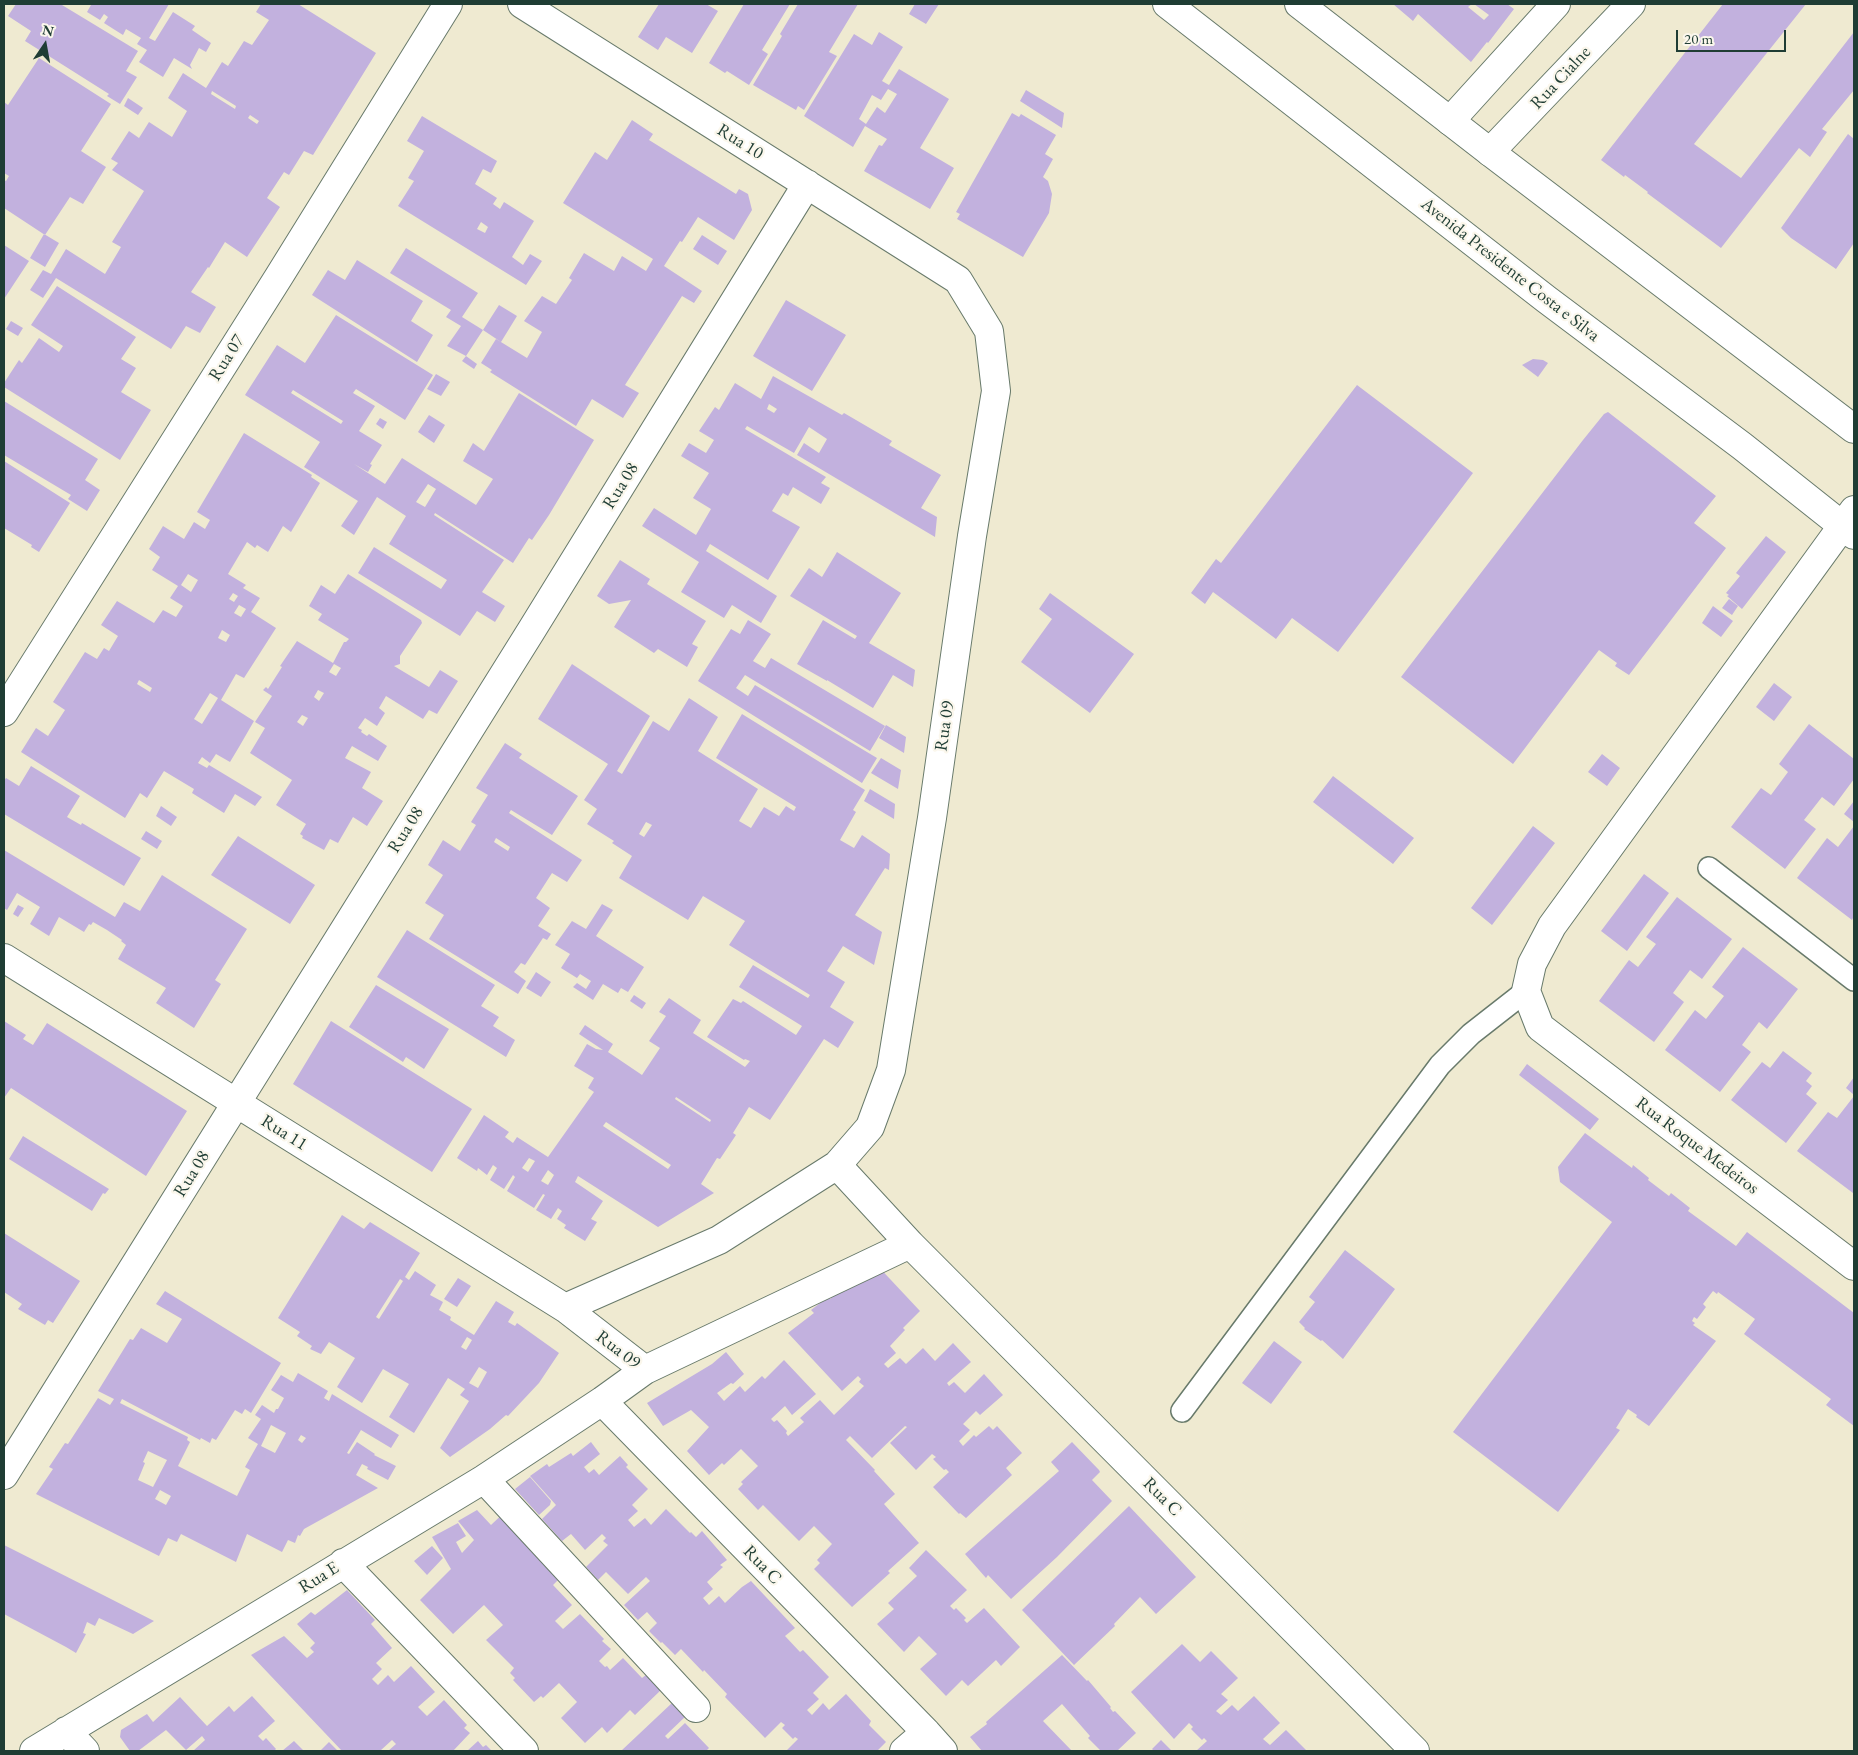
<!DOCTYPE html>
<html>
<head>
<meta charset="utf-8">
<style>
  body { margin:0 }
  #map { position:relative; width:1858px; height:1755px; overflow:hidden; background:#efead1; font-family:"EB Garamond",serif }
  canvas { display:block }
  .frame { position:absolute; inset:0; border:5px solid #1f3d34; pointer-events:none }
  .north { position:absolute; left:20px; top:20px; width:50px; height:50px; -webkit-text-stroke:4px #fbf7ec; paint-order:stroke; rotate:12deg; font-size:14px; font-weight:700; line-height:20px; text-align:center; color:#1f3d34 }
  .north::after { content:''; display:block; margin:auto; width:18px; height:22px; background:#1f3d34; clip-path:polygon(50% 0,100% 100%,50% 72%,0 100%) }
  .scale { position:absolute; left:1676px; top:30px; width:110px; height:22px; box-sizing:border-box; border:2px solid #1f3d34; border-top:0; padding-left:6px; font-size:15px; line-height:18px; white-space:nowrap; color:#1f3d34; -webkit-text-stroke:4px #fbf7ec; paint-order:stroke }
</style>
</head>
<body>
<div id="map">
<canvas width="1858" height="1755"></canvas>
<div class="frame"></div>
<div class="north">N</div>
<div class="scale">20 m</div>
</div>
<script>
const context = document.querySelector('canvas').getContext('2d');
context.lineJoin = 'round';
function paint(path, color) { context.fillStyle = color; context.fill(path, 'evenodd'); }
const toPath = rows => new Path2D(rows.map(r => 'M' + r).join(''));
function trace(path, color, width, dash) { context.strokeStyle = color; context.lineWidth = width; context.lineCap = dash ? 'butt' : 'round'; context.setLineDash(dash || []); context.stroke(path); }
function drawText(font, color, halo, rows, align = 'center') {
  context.font = font + ' "EB Garamond",serif'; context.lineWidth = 4.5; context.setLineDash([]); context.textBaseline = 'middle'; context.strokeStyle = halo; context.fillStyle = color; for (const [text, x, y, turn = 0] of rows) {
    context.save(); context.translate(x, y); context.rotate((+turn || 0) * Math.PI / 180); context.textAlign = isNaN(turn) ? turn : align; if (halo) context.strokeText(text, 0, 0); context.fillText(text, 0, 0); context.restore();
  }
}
const building = toPath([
  [16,4,63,4,62,5,138,51,126,71,137,77,120,104,107,96,109,94,25,41,31,31,8,16],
  [88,4,169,4,149,38,155,41,173,12,195,26,192,30,211,43,206,52,199,48,190,65,192,69,174,58,163,77,139,62,147,50,137,44,141,38,126,29,123,35,115,30,104,23,108,17,104,14,100,20,87,12,91,5],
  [261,4,298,4,376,53,313,155,304,151,289,175,284,172,267,198,280,207,247,257,225,242,209,268,208,267,191,292,216,307,200,333,186,326,171,349,56,278,43,298,30,290,43,270,51,274,66,249,105,274,121,247,112,242,144,191,112,170,118,163,111,159,129,131,139,138,149,122,172,137,187,111,168,98,183,73,206,88,222,62,228,66,244,41,252,45,269,20,256,12],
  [212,91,236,106,235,109,211,94],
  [250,115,259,121,257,124,248,118],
  [659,4,706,4,718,11,692,53,666,37,658,50,638,37],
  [744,4,790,4,762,50,768,54,749,85,727,71,725,73,709,63],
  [798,4,858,4,829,52,837,56,804,110,798,106,796,110,753,85,782,36,780,34],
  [915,4,939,4,926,24,909,14],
  [1393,4,1472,4,1468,7,1484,20,1489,15,1474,4,1507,4,1514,9,1488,43,1487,42,1471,62,1418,14,1413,21],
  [1723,4,1806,4,1694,144,1741,178,1854,32,1854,90,1822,129,1827,132,1810,157,1799,148,1721,248,1647,193,1648,192,1625,175,1624,177,1601,160],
  [879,32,903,47,882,81,889,85,899,69,949,99,920,148,954,168,930,209,864,171,879,145,882,146,887,139,865,126,853,147,804,116,854,34,872,45],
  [888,89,897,94,885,113,877,107,866,124,859,119,872,95,881,100],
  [39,58,111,104,81,151,106,167,83,204,70,197,45,235,4,208,4,180,6,181,9,176,4,173,4,102,8,105],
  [1026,90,1064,113,1062,128,1020,101],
  [128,98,143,108,138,115,124,106],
  [1012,113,1019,117,1021,114,1056,135,1045,154,1053,159,1043,177,1048,181,1052,194,1049,213,1023,257,957,219,960,214,956,212],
  [422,116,497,161,491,173,483,169,475,184,497,198,493,204,500,209,504,202,534,221,512,257,523,265,530,254,542,261,526,285,398,206,414,181,408,178,424,151,407,141],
  [481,222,488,227,485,233,477,229],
  [632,120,653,134,649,140,736,194,739,189,748,194,752,210,734,240,698,217,682,242,680,241,664,266,702,291,694,303,682,296,625,385,639,393,623,418,592,399,576,426,490,372,492,370,481,363,496,339,527,358,542,332,524,321,542,296,556,304,572,280,569,278,584,253,614,271,622,256,646,271,653,259,563,203,595,152,607,160],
  [1848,134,1854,139,1854,243,1836,269,1791,238,1781,228],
  [44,234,59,243,45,267,30,258],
  [702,235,727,251,718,265,693,249],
  [4,245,29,261,4,299],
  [406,248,478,293,462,317,483,330,466,356,447,346,461,326,446,317,451,310,390,273],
  [357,260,423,301,411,321,433,335,417,362,312,295,328,270,345,280],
  [57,286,136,337,121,359,136,368,121,392,151,410,120,460,4,387,4,383,19,360,22,363,39,338,59,352,63,346,31,325],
  [786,300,846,335,812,391,753,356],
  [499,305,517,316,501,342,483,330],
  [336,315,433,375,405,420,356,389,353,393,375,406,359,431,382,445,370,464,372,465,368,472,354,464,385,484,402,458,476,505,493,479,463,461,473,443,484,451,519,393,594,440,549,515,532,540,529,538,513,563,435,513,434,515,504,560,482,592,505,606,495,622,477,611,460,636,358,573,374,547,441,589,447,580,389,544,406,516,377,497,354,535,341,526,358,501,304,467,320,442,245,395,277,345,305,363],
  [293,390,343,421,341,424,291,393],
  [428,484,436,489,425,507,416,502],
  [11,321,23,328,18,336,6,329],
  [466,356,477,364,474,369,462,361],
  [1533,359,1543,360,1548,363,1538,377,1522,365],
  [436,374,450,382,441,396,427,389],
  [773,376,842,415,844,413,892,441,889,445,941,475,921,508,937,517,935,537,797,455,804,443,819,453,827,439,809,427,794,453,747,426,745,429,826,477,821,483,830,488,821,504,793,487,788,496,783,493,772,511,800,527,768,580,710,544,706,551,777,596,761,623,732,605,724,618,681,592,699,562,642,526,654,508,696,535,711,509,693,498,709,473,681,456,689,443,706,453,714,440,699,431,715,407,719,410,735,383,761,399],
  [769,404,777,409,774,413,767,409],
  [1357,385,1473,473,1338,652,1292,618,1276,639,1213,592,1205,604,1191,593,1216,559,1221,563],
  [4,401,98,459,85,480,100,490,87,511,68,499,71,495,4,455],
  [1608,412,1716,496,1694,523,1726,548,1629,675,1615,666,1617,663,1599,650,1513,764,1401,677,1583,440,1604,414],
  [429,415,445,425,434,443,418,432],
  [380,418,387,422,383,429,376,424],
  [244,433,312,475,311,477,320,483,291,532,283,526,268,552,257,545,255,548,247,542,228,574,246,585,243,588,260,598,251,612,276,628,244,678,236,674,221,700,254,721,239,747,230,762,216,754,210,763,202,757,198,763,207,768,209,765,262,797,255,806,235,794,224,813,192,793,194,789,164,771,147,798,140,793,125,818,21,752,36,728,48,736,65,710,53,702,85,652,97,659,104,648,109,651,118,636,101,625,117,601,154,623,163,610,176,617,183,606,170,598,178,586,152,570,160,557,149,549,163,526,184,539,194,522,205,529,210,520,197,512],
  [188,574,198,580,191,592,181,585],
  [233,593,238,596,234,602,229,599],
  [239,605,246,609,241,617,234,613],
  [222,630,230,635,226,642,218,638],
  [139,680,152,688,150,692,137,684],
  [210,693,218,698,202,724,194,719],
  [4,461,70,503,39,552,31,547,32,545,4,528],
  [1766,536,1786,552,1742,609,1727,596,1729,595,1726,593,1740,576,1736,573],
  [837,552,901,593,869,643,915,670,913,687,893,675,873,708,827,680,827,681,797,664,823,620,855,639,857,636,790,596,809,568,822,577],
  [620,560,650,579,647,584,706,621,692,644,698,647,687,667,658,649,654,653,614,627,631,600,609,604,597,596],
  [348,574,421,620,422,623,400,656,400,664,394,666,429,687,440,670,458,681,437,714,429,710,423,719,386,696,379,708,385,713,377,726,365,718,358,728,362,730,361,732,367,736,369,734,387,746,378,761,352,746,345,758,371,772,362,788,383,801,367,826,353,817,338,843,330,839,324,850,302,838,303,836,300,834,306,824,276,805,292,780,250,753,265,728,255,722,272,696,263,690,266,687,268,689,282,667,280,666,297,641,333,663,344,642,346,642,349,639,318,620,322,614,309,606,321,585,335,594],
  [334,664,341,668,336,676,329,672],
  [318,690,324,693,319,701,314,697],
  [302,715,308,718,303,726,297,722],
  [1050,593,1134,654,1090,713,1021,662,1052,619,1039,609],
  [1729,599,1738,606,1732,615,1722,608],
  [1713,606,1733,621,1721,637,1702,623],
  [748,620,771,634,753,661,765,668,771,658,885,726,870,751,745,675,736,688,748,696,755,685,877,758,862,783,698,681,731,629,740,634],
  [572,664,650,716,617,771,622,774,653,721,669,731,689,698,718,717,698,751,758,789,739,821,751,828,764,807,779,816,786,806,794,811,796,807,716,758,742,714,865,790,853,810,856,812,840,840,854,848,862,835,890,854,889,870,885,868,855,915,882,932,874,965,843,946,827,971,845,982,830,1007,854,1022,838,1048,824,1039,770,1120,749,1107,733,1133,736,1135,720,1159,717,1158,701,1184,714,1193,658,1227,578,1176,575,1182,603,1201,591,1219,597,1222,585,1241,564,1228,566,1225,557,1219,562,1211,558,1208,551,1219,536,1210,545,1195,543,1194,534,1208,507,1191,515,1177,513,1175,504,1189,490,1180,497,1168,493,1165,487,1175,478,1168,477,1171,457,1158,484,1115,509,1132,505,1137,513,1143,517,1137,548,1157,594,1092,588,1088,594,1078,574,1066,587,1044,596,1049,603,1050,579,1034,585,1025,613,1044,608,1052,642,1075,660,1048,649,1041,666,1016,659,1012,669,998,701,1020,693,1033,745,1067,750,1061,745,1059,744,1060,707,1037,733,999,741,1003,743,1001,796,1035,802,1026,739,987,753,965,808,998,810,995,729,945,745,921,703,896,688,920,619,878,632,856,612,843,614,841,587,824,597,809,584,800,608,764,538,719],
  [646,822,652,825,644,837,639,834],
  [676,1097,711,1120,710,1122,675,1099],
  [606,1122,671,1165,668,1169,603,1126],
  [529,1158,535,1161,528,1172,522,1168],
  [548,1170,554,1175,548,1185,541,1181],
  [1774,683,1792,697,1774,721,1756,707],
  [1809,724,1854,759,1854,779,1834,806,1822,797,1804,820,1816,829,1785,869,1731,827,1761,788,1771,795,1788,772,1779,764],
  [886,725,906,737,904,753,879,738],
  [505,743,522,754,519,758,578,796,552,835,511,810,509,813,582,860,567,882,552,873,536,898,550,908,538,926,551,934,547,940,543,938,525,965,521,963,514,972,526,981,518,994,429,939,444,915,425,903,443,875,428,865,443,840,460,851,476,825,471,822,488,795,476,788],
  [496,838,510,847,508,851,494,842],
  [1602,754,1620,768,1607,786,1588,772],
  [881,758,901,770,898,789,871,773],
  [31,766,80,796,67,817,81,825,82,823,141,858,124,886,4,814,4,781,6,778,19,786],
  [1333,776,1414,838,1393,864,1313,802],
  [870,789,895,804,894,819,864,801],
  [1854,801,1854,822,1844,814],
  [161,806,177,817,171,826,156,816],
  [1533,826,1555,843,1492,925,1471,908],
  [1854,826,1854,916,1852,920,1797,878,1827,838,1838,847],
  [146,831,162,841,157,849,141,839],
  [238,836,315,885,290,924,211,875],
  [4,850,115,917,124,902,140,911,162,875,247,929,215,980,221,984,194,1028,156,1003,166,988,118,959,126,945,121,941,122,940,107,930,93,922,91,925,89,924,84,932,59,917,49,936,30,924,40,907,17,893,7,910,4,908],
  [1644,874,1669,893,1627,951,1601,931],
  [1677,897,1732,939,1702,979,1690,970,1673,993,1684,1002,1654,1042,1599,1001,1629,960,1638,967,1656,944,1646,937],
  [602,904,613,910,596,936,644,967,628,992,621,988,618,993,603,984,593,1000,573,987,577,983,586,989,591,981,580,974,577,978,561,968,570,954,555,945,572,921,586,929],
  [18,905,24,908,18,917,13,914],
  [407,930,495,985,481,1006,499,1017,493,1026,515,1040,506,1057,377,977],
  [1743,947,1798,989,1767,1029,1759,1022,1742,1045,1751,1052,1720,1092,1665,1050,1695,1010,1706,1019,1724,996,1712,987],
  [536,972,551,982,541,997,526,988],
  [376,985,449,1029,424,1069,406,1057,403,1062,349,1027],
  [634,995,646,1003,642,1009,630,1001],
  [4,1021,26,1035,23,1039,33,1045,47,1023,187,1111,146,1176,11,1088,4,1098],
  [331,1021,472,1109,432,1172,293,1084],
  [1783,1051,1812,1073,1806,1081,1812,1086,1806,1094,1817,1103,1786,1143,1731,1100,1762,1062,1770,1068],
  [1527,1064,1599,1119,1590,1130,1519,1075],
  [1854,1077,1854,1095,1846,1088],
  [1854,1096,1854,1191,1853,1193,1797,1151,1828,1112,1837,1118],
  [1585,1133,1632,1168,1633,1165,1649,1178,1648,1180,1669,1196,1671,1193,1690,1208,1688,1211,1736,1246,1747,1232,1854,1313,1854,1426,1826,1405,1831,1399,1744,1334,1755,1319,1718,1292,1717,1294,1713,1291,1703,1304,1706,1307,1697,1319,1694,1317,1692,1321,1695,1323,1693,1325,1716,1341,1649,1426,1636,1417,1637,1415,1628,1409,1616,1428,1620,1430,1558,1512,1453,1432,1612,1222,1560,1182,1558,1167],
  [23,1136,109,1189,105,1194,103,1193,92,1211,9,1159],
  [342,1215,364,1229,370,1222,420,1253,405,1277,409,1280,415,1271,436,1285,430,1295,443,1302,439,1310,451,1317,450,1320,474,1335,496,1301,514,1312,508,1322,515,1326,517,1323,559,1353,539,1383,508,1416,506,1415,490,1429,450,1457,440,1448,469,1401,460,1395,465,1389,448,1378,414,1433,389,1417,409,1384,383,1369,362,1403,337,1387,355,1358,329,1342,321,1354,310,1349,312,1346,297,1336,300,1332,278,1318],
  [400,1279,403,1281,379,1319,376,1317],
  [467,1337,472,1340,466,1350,461,1347],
  [479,1367,487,1372,478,1388,469,1383],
  [4,1233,80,1281,53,1323,48,1320,45,1325,18,1309,22,1304,4,1292],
  [1345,1250,1395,1289,1343,1359,1322,1340,1321,1341,1304,1329,1305,1328,1299,1322,1315,1302,1309,1297],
  [875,1263,920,1311,903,1328,905,1330,890,1346,896,1353,884,1364,888,1368,900,1358,906,1364,923,1348,935,1361,953,1343,971,1362,947,1383,949,1386,954,1382,965,1393,984,1374,1003,1395,980,1415,976,1411,963,1424,970,1430,959,1441,963,1446,974,1435,976,1437,989,1426,993,1430,997,1426,1022,1453,1006,1468,1012,1475,966,1518,960,1513,959,1514,933,1487,949,1472,946,1469,944,1470,933,1459,936,1457,932,1454,916,1470,890,1443,907,1427,905,1426,872,1458,850,1436,846,1440,875,1470,874,1471,895,1494,884,1504,919,1543,888,1571,890,1573,852,1607,814,1569,820,1563,817,1560,832,1544,814,1526,799,1541,763,1505,758,1510,738,1489,743,1484,741,1482,758,1466,741,1449,724,1465,722,1463,709,1475,687,1451,709,1427,691,1410,663,1426,647,1403,712,1364,726,1352,744,1374,733,1384,731,1383,717,1393,724,1401,740,1386,745,1392,762,1376,765,1379,784,1360,816,1394,792,1415,785,1406,771,1419,774,1422,777,1420,787,1431,786,1433,788,1436,804,1422,800,1418,820,1400,834,1415,864,1386,859,1382,861,1379,858,1376,842,1391,788,1333,814,1313,811,1310,828,1297,830,1299],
  [458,1278,471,1286,457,1307,444,1299],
  [165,1291,281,1363,251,1413,245,1409,242,1414,235,1410,216,1440,212,1438,210,1443,201,1438,200,1440,122,1399,120,1403,188,1437,187,1440,190,1442,178,1466,237,1496,250,1470,245,1467,258,1444,248,1438,261,1419,255,1415,262,1405,274,1413,276,1409,278,1409,284,1398,271,1390,281,1375,293,1382,298,1373,328,1391,324,1398,329,1401,332,1394,399,1435,391,1448,361,1430,347,1453,349,1454,357,1442,375,1454,374,1455,396,1466,388,1480,367,1469,368,1467,362,1464,356,1475,378,1488,304,1529,300,1536,298,1535,295,1543,288,1540,282,1552,247,1534,236,1562,181,1534,177,1542,168,1538,159,1556,36,1494,53,1469,49,1467,65,1443,68,1444,98,1398,110,1405,114,1399,98,1391,130,1339,133,1340,141,1328,167,1343,182,1319,156,1304],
  [271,1425,286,1433,275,1453,261,1446],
  [301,1435,306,1438,302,1443,298,1440],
  [148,1451,167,1460,153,1487,138,1480,145,1463,143,1462],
  [160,1490,171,1496,166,1505,155,1499],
  [1274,1341,1302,1362,1271,1404,1242,1383],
  [591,1442,600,1454,584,1467,589,1473,594,1469,599,1475,620,1456,628,1465,626,1467,648,1489,632,1505,638,1511,628,1520,634,1527,645,1518,651,1525,666,1509,690,1533,691,1532,696,1537,702,1531,727,1560,720,1565,723,1567,707,1582,713,1589,703,1598,709,1605,719,1596,725,1603,742,1587,751,1581,795,1628,785,1636,800,1652,803,1650,829,1677,813,1693,819,1699,807,1710,812,1715,823,1703,829,1710,846,1694,871,1721,869,1725,886,1742,877,1751,786,1751,798,1739,795,1737,793,1739,782,1728,785,1725,781,1722,765,1738,725,1697,727,1694,704,1670,703,1672,681,1649,675,1655,662,1642,661,1643,649,1631,657,1623,647,1612,638,1620,624,1605,650,1581,646,1577,628,1594,606,1572,598,1580,586,1567,608,1545,603,1541,606,1538,602,1534,585,1550,571,1534,562,1541,542,1519,556,1505,530,1476,547,1464,549,1467,571,1453,573,1456],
  [1072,1442,1099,1470,1100,1472,1092,1480,1112,1501,1057,1557,1011,1599,988,1575,986,1578,965,1554,1059,1471,1051,1462],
  [530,1477,551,1501,550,1505,539,1515,515,1489],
  [1129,1506,1196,1577,1156,1614,1140,1597,1114,1624,1115,1626,1074,1665,1022,1610],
  [508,1509,564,1574,553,1585,572,1605,555,1621,563,1629,580,1614,604,1639,602,1641,611,1649,599,1661,605,1667,607,1666,610,1670,623,1658,642,1678,646,1675,661,1690,635,1715,630,1710,607,1733,602,1727,585,1743,561,1718,577,1702,559,1683,543,1698,541,1696,534,1702,513,1680,515,1678,510,1673,514,1668,486,1640,503,1625,484,1605,453,1634,420,1600,451,1569,432,1537,458,1523,466,1536,456,1542,462,1553,474,1540,458,1521,477,1510,491,1525],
  [4,1545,107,1597,96,1617,107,1597,154,1621,133,1634,99,1618,95,1626,87,1622,83,1633,86,1634,76,1653,66,1647,4,1614],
  [432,1546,443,1558,427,1575,414,1561],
  [926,1550,967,1590,950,1606,954,1610,956,1608,966,1618,964,1620,967,1623,984,1608,1020,1647,1001,1666,996,1660,968,1686,962,1680,946,1696,920,1669,937,1654,919,1636,904,1652,877,1624,894,1609,888,1603,917,1576,909,1568],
  [347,1590,375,1620,371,1624,392,1648,376,1663,382,1669,372,1679,378,1685,388,1675,394,1682,411,1666,435,1692,418,1707,427,1716,444,1700,467,1725,464,1728,470,1733,453,1751,388,1751,396,1744,392,1740,380,1751,342,1751,251,1655,284,1636,307,1658,314,1652,310,1648,315,1643,297,1624,311,1612,315,1615],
  [1182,1644,1200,1662,1211,1651,1238,1678,1221,1694,1228,1700,1216,1711,1221,1715,1232,1705,1238,1711,1254,1696,1280,1723,1263,1739,1270,1745,1286,1730,1307,1751,1196,1751,1207,1741,1204,1738,1202,1740,1191,1729,1193,1727,1189,1723,1174,1739,1131,1692],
  [1062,1655,1087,1681,1088,1680,1111,1707,1110,1708,1113,1712,1115,1711,1136,1733,1117,1751,1101,1751,1088,1738,1090,1736,1062,1704,1043,1721,1072,1751,982,1751,970,1737,987,1724,986,1722],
  [252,1696,275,1721,258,1736,263,1741,266,1738,276,1749,274,1751,193,1751,205,1740,202,1736,186,1750,166,1730,138,1751,130,1751,120,1737,121,1730,147,1714,153,1722,180,1697,207,1726,229,1706,234,1712],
  [673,1702,686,1716,665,1736,668,1739,685,1723,709,1748,706,1751,621,1751],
  [1161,1740,1172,1751,1154,1751,1152,1749],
  [294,1741,304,1751,282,1751],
  [478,1741,483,1747,486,1745,492,1751,467,1751],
  [329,1742,338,1751,321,1750]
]);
const service = toPath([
  [1709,868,1854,980],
  [1182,1411,1440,1065,1471,1034,1526,991]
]);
const minor = toPath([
  [522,4,958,280,989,331,996,391,972,536,932,818,891,1070,870,1127,837,1165,719,1240,565,1308],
  [1450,121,1556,4],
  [1490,152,1631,4],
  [1854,510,1552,926,1532,964,1526,991,1540,1027,1854,1266],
  [4,712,278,278,448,4],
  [4,958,565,1308,645,1370],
  [837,1165,910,1244,1415,1751],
  [602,1401,926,1732,943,1751],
  [4,1475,531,631,807,184],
  [484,1479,696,1708],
  [343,1563,524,1751],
  [66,1731,85,1751],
  [34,1751,484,1479,602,1401,645,1370,910,1244],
  [904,1751,926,1732]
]);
const primary = toPath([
  [1167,4,1546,299,1742,446,1854,535],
  [1299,4,1490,152,1854,429]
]);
const streetNames = [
  ["Rua Cialne",1561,78,-47],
  ["Rua 10",740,142,32],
  ["Avenida Presidente Costa e Silva",1510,270,38],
  ["Rua 07",227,358,-58],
  ["Rua 08",621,486,-58],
  ["Rua 09",945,726,-82],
  ["Rua 08",406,830,-58],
  ["Rua 11",284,1133,32],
  ["Rua Roque Medeiros",1697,1146,37],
  ["Rua 08",192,1174,-58],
  ["Rua 09",618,1350,37],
  ["Rua C",1162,1497,45],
  ["Rua C",762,1565,46],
  ["Rua E",319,1578,-32]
];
paint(building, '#c2b1de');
trace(service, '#687a6b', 24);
trace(minor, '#687a6b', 30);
trace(primary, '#687a6b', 30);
trace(service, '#fff', 21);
trace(minor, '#fff', 28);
trace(primary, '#fff', 28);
drawText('18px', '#1f3d34', '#fbf7ec', streetNames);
</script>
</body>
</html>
